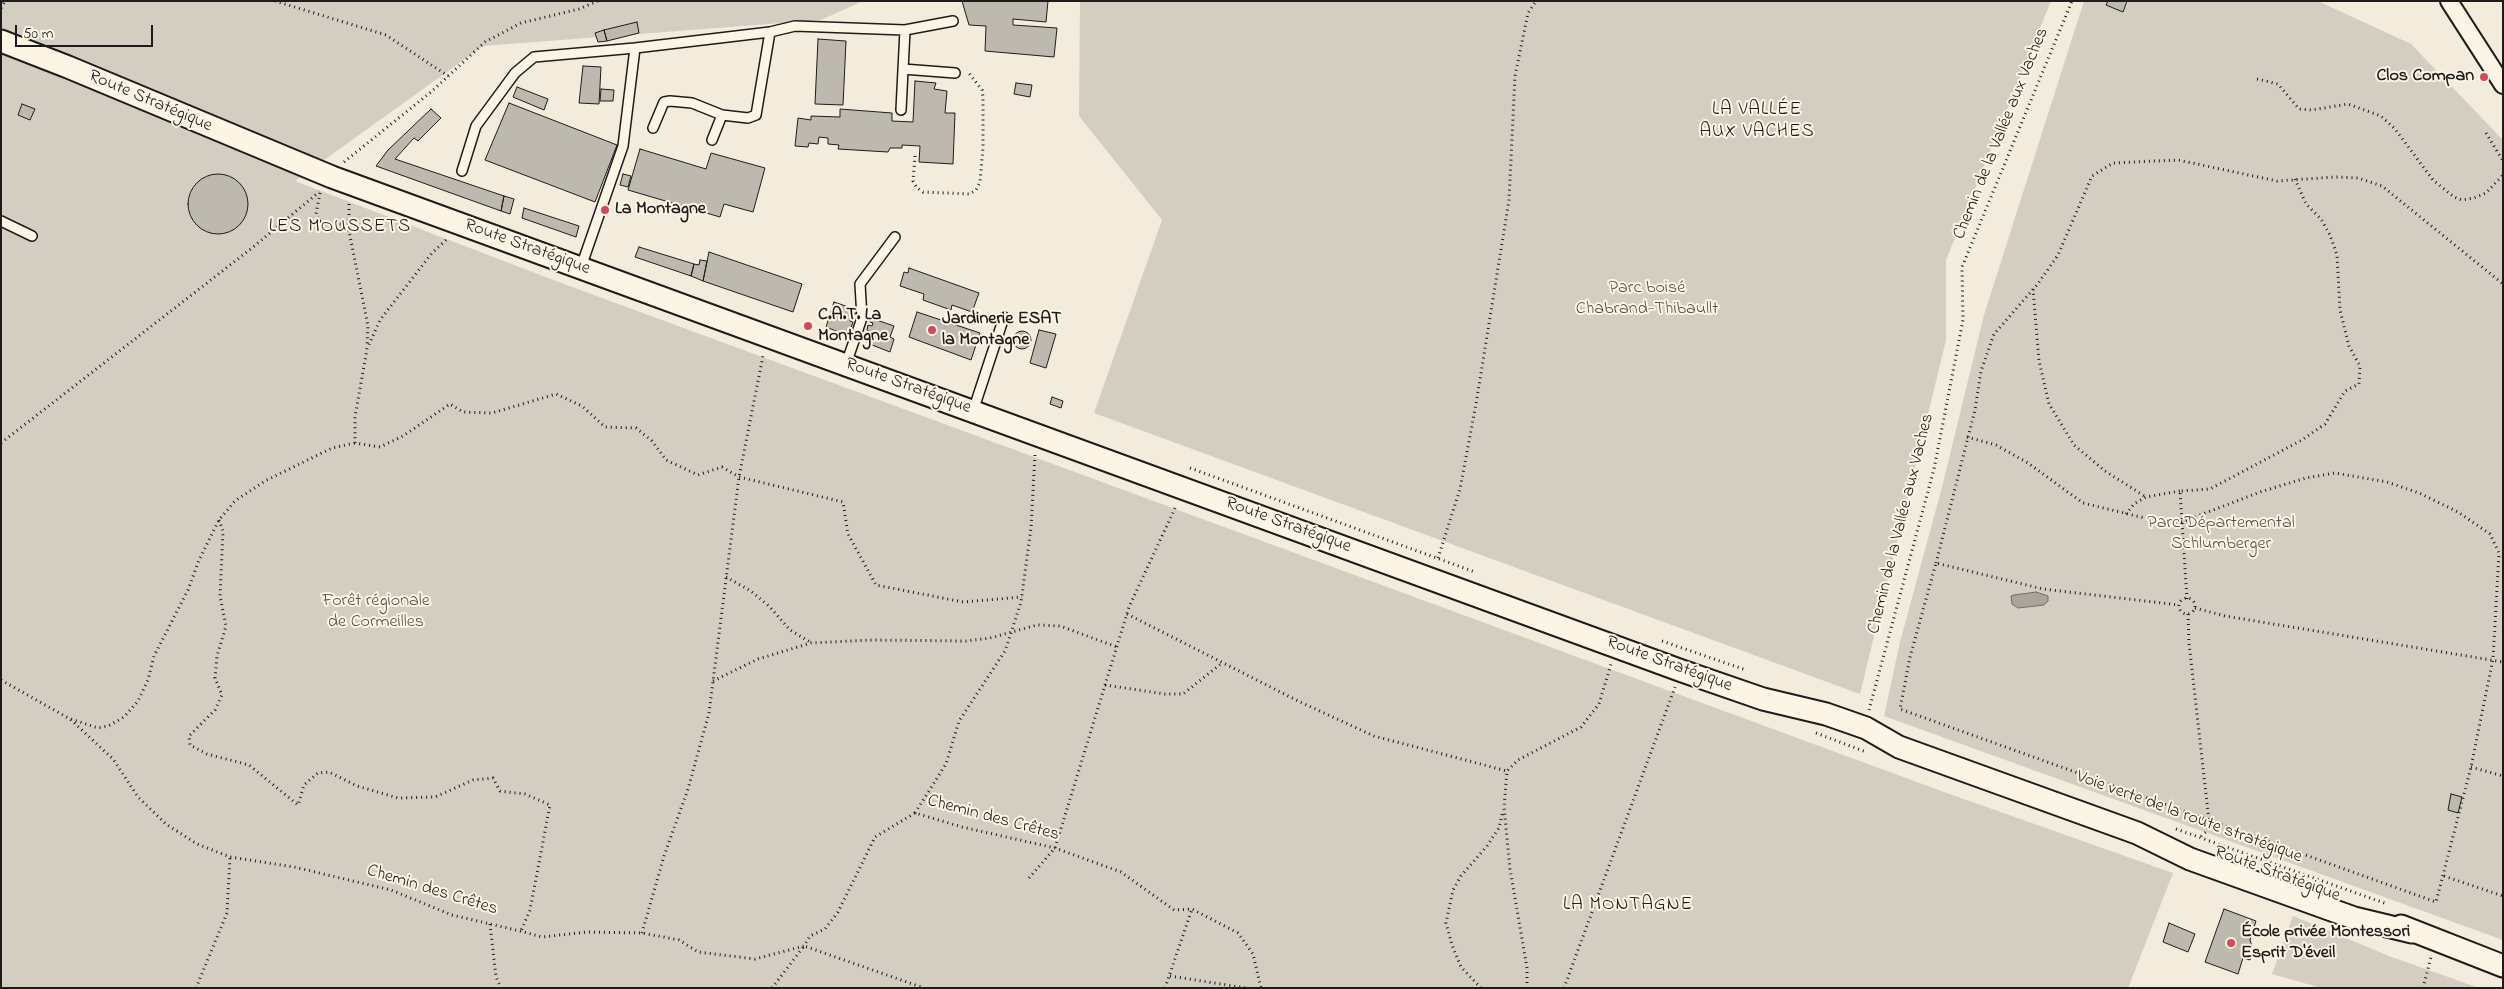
<!DOCTYPE html>
<html>
<head>
<meta charset="utf-8">
<style>
  body { margin:0 }
  #map { position:relative; width:2504px; height:989px; overflow:hidden; background:#f3ecdd; font-family:"Indie Flower",sans-serif }
  canvas { display:block }
  .frame { position:absolute; inset:0; border:2px solid #1c1c1c; pointer-events:none }
  .scale { position:absolute; left:15px; top:25px; width:138px; height:22px; box-sizing:border-box; border:2px solid #1c1c1c; border-top:0; padding-left:6px; font-size:15px; line-height:18px; white-space:nowrap; color:#1c1c1c; -webkit-text-stroke:4px #fcf5e5; paint-order:stroke }
</style>
</head>
<body>
<div id="map">
<canvas width="2504" height="989"></canvas>
<div class="frame"></div>
<div class="scale">50 m</div>
</div>
<script>
const context = document.querySelector('canvas').getContext('2d');
context.lineJoin = 'round';
function paint(path, color) { context.fillStyle = color; context.fill(path, 'evenodd'); }
const toPath = rows => new Path2D(rows.map(r => 'M' + r).join(''));
function trace(path, color, width, dash) { context.strokeStyle = color; context.lineWidth = width; context.lineCap = dash ? 'butt' : 'round'; context.setLineDash(dash || []); context.stroke(path); }
function drawText(font, color, halo, rows, align = 'center') {
  context.font = font + ' "Indie Flower",sans-serif'; context.lineWidth = 4; context.setLineDash([]); context.textBaseline = 'middle'; context.strokeStyle = halo; context.fillStyle = color; for (const [text, x, y, turn = 0] of rows) {
    context.save(); context.translate(x, y); context.rotate((+turn || 0) * Math.PI / 180); context.textAlign = isNaN(turn) ? turn : align; if (halo) context.strokeText(text, 0, 0); context.fillText(text, 0, 0); context.restore();
  }
}
const green = toPath([
  [1,1,863,1,821,20,483,46,295,181,556,281,1944,792,2173,873,2128,988,1,988],
  [1080,1,2051,1,1946,260,1946,340,1860,694,1094,413,1162,220,1079,116],
  [2084,1,2318,1,2411,44,2503,140,2503,940,1884,716,1900,642,1942,487,1984,315],
  [2293,916,2389,956,2479,988,2321,988,2272,974]
]);
const water = toPath([
  [2036,592,2048,596,2048,601,2044,605,2018,608,2012,604,2011,596,2014,595,2036,592]
]);
const building = toPath([
  [962,1,1048,1,1046,22,1013,19,1013,25,1057,28,1054,57,985,51,986,26,969,25,962,1],
  [2108,1,2127,1,2123,12,2106,5,2108,1],
  [637,22,639,33,607,41,604,30,637,22],
  [604,30,607,41,598,42,595,33,604,30],
  [818,39,846,41,843,105,815,104,818,39],
  [583,66,601,67,599,104,579,103,583,66],
  [915,81,936,83,934,89,947,91,945,113,955,113,953,164,919,162,920,146,902,145,902,148,890,148,888,152,838,149,839,145,828,144,828,138,819,137,818,144,809,143,808,147,795,146,798,118,811,120,811,116,840,117,840,109,892,113,892,121,913,122,915,81],
  [1016,83,1032,85,1030,97,1014,94,1016,83],
  [517,87,548,99,544,110,513,97,517,87],
  [601,89,614,90,613,101,600,101,601,89],
  [509,103,617,145,595,202,485,160,509,103],
  [22,104,35,109,30,120,18,115,22,104],
  [431,109,441,118,418,141,414,138,395,159,504,196,501,211,376,166,388,150,431,109],
  [640,149,706,169,711,153,765,168,753,212,724,204,720,217,628,190,640,149],
  '188 204a30 30 0 1 1 60 0a30 30 0 1 1-60 0Z',
  [623,174,631,176,628,187,620,185,623,174],
  [504,196,514,199,510,214,501,211,504,196],
  [524,208,579,226,576,237,522,218,524,208],
  [639,247,694,264,691,276,635,257,639,247],
  [709,252,802,284,793,312,703,281,709,252],
  [700,260,707,261,703,281,691,276,694,264,699,265,700,260],
  [909,268,979,293,972,312,952,305,951,310,923,300,924,294,900,286,904,272,908,273,909,268],
  [834,302,857,310,856,314,852,313,850,321,853,322,848,336,826,327,834,302],
  [917,312,980,333,971,360,909,337,917,312],
  [871,318,894,326,890,337,894,339,890,352,867,343,871,332,867,330,868,325,872,326,873,323,870,322,871,318],
  [1039,330,1056,334,1046,368,1030,363,1039,330],
  '1013 340a9 9 0 1 1 18 0a9 9 0 1 1-18 0Z',
  [1052,397,1063,401,1061,408,1050,404,1052,397],
  [2451,794,2462,797,2458,813,2448,810,2451,794],
  [2224,909,2256,921,2250,940,2253,950,2250,960,2243,958,2238,974,2205,962,2224,909],
  [2169,923,2195,934,2188,952,2163,942,2169,923]
]);
const path = toPath([
  [275,1,386,35,448,76],
  [1,8,5,1],
  [2257,79,2278,84,2299,109,2312,110,2348,104,2381,116,2395,129,2433,180,2454,197,2462,200,2474,198,2486,193,2503,175],
  [2486,133,2503,161],
  [915,156,913,181,917,188,923,192,969,194,976,190,980,182,983,147,983,97,982,90,968,72],
  [344,162,431,92,485,42,521,23,579,9,598,1],
  [320,193,316,214,319,221,341,224,349,231,368,326,367,345],
  [349,204,349,231],
  [446,240,432,253,380,320,367,349,355,417,355,443,380,447,403,436,450,404,463,412,492,413,556,394,582,406,605,427,636,428,652,441,666,460,698,475,722,467,739,477,843,502,848,534,876,585,963,602,1022,597],
  [2033,289,2039,361,2049,404,2074,445,2105,471,2146,497],
  [1967,437,1996,445,2028,463,2083,503,2157,521,2182,522,2260,492,2306,478,2335,473,2387,482,2419,493,2458,512,2490,534,2499,553,2493,659,2471,767,2436,902,1900,709,1910,657,1936,563,2043,589,2179,605],
  [1,443,252,248,319,192],
  [1190,468,1475,572],
  [2126,514,2134,504,2146,497,2180,491],
  [219,520,223,531,220,596,226,626,217,656,215,678,222,695,215,710,189,736,190,745,207,754,249,765,298,805,304,785,318,773,329,772,357,786,398,798,435,797,473,780,493,778,500,791,525,794,550,805,530,910,521,931],
  [1438,558,1460,489,1476,404,1509,200,1515,76,1528,13,1536,1],
  [1936,563,1975,410,1981,371,1994,334,2037,285,2058,255,2092,176,2113,163,2178,160,2277,181,2335,177,2358,178,2382,186,2503,284],
  [726,577,751,591,770,607,790,630,810,642],
  '2179 606a8 8 0 1 1 16 0a8 8 0 1 1-16 0Z',
  [2187,599,2180,491,2210,489,2302,440,2325,424,2345,391,2359,384,2360,366,2349,346,2340,310,2337,255,2330,235,2321,219,2306,204,2295,179],
  [2195,608,2225,616,2503,662],
  [1127,614,1298,701,1374,736,1507,771],
  [2188,614,2189,643,2209,821,2206,832,2199,838],
  [1662,641,1746,670],
  [1,680,70,719,113,759,138,797,166,824,197,844,230,857,294,867,391,890,452,915,520,931,542,937,587,932,642,933,679,940,698,952,755,959,804,946,810,936,825,929,838,912,875,837,915,813,962,827,1055,848,1121,872,1174,910,1192,909,1238,933,1253,954,1261,988],
  [713,681,758,659,811,643,873,640,966,641,990,638,1037,625,1060,626,1117,647],
  [1105,685,1165,694,1183,694,1222,663],
  [1869,710,1934,469,1963,320,1962,267,2072,1],
  [71,719,98,728,108,726,124,717,138,701,148,680,154,656,188,590,199,560,219,520,235,501,265,481,332,448,355,443],
  [1816,733,1866,752],
  [2471,767,2503,776],
  [915,813,946,764,959,721,1005,651,1021,602,1031,528,1035,454],
  [2176,829,2387,904],
  [2444,876,2503,896],
  [1029,878,1055,848,1129,607,1176,506],
  [490,924,496,977,501,988],
  [642,933,664,856,688,789,709,713,739,477,763,356],
  [1170,976,1246,988],
  [196,988,227,913,230,857],
  [772,988,804,946,924,988],
  [1165,988,1192,909],
  [1481,988,1461,967,1452,945,1446,923,1453,890,1461,876,1487,846,1499,828,1503,810],
  [1527,988,1527,968,1510,869,1504,807,1507,771,1518,760,1581,727,1599,704,1611,664],
  [1564,988,1675,687],
  [2423,988,2431,957]
]);
const service = toPath([
  [903,69,955,73],
  [901,110,905,30],
  [653,128,664,102,670,101,692,103,722,115,748,118,756,115,770,32],
  [712,140,722,115],
  [462,171,476,126,515,73,534,57,635,48],
  [1,221,32,236],
  [581,267,623,146,635,48,770,32,795,26,905,30,953,21],
  [846,364,862,318,860,284,895,237],
  [973,411,1004,317]
]);
const minor = toPath([
  [2449,1,2503,85]
]);
const tertiary = toPath([
  [1,41,68,67,332,177,1682,671,1763,699,1826,714,1866,728,1899,747,2137,833,2190,859,2354,918,2412,932],
  [2401,926,2503,966]
]);
const markers = [
  [2484,77,5,"#d1495b"],
  [605,210,5,"#d1495b"],
  [808,326,5,"#d1495b"],
  [932,330,5,"#d1495b"],
  [2231,943,5,"#d1495b"]
];
const poiNames = [
  ["Clos Compan",2474,77,"right"],
  ["La Montagne",615,210],
  ["C.A.T. La",818,316],
  ["Montagne",818,337],
  ["Jardinerie ESAT",942,320],
  ["la Montagne",942,341],
  ["École privée Montessori",2241,933],
  ["Esprit D'éveil",2241,954]
];
const streetNames = [
  ["Route Stratégique",150,102,23],
  ["Chemin de la Vallée aux Vaches",2002,134,-68],
  ["Route Stratégique",527,248,20],
  ["Route Stratégique",908,387,20],
  ["Chemin de la Vallée aux Vaches",1902,524,-76],
  ["Route Stratégique",1288,526,20],
  ["Route Stratégique",1669,665,20],
  ["Voie verte de la route stratégique",2189,818,20],
  ["Chemin des Crêtes",993,819,15],
  ["Route Stratégique",2277,875,20],
  ["Chemin des Crêtes",432,891,17]
];
const parkNames = [
  ["Parc boisé",1647,289],
  ["Chabrand-Thibaullt",1647,310],
  ["Parc Départemental",2221,524],
  ["Schlumberger",2221,545],
  ["Forêt régionale",376,602],
  ["de Cormeilles",376,623]
];
const neighbourhoodNames = [
  ["LA VALLÉE",1757,111],
  ["AUX VACHES",1757,133],
  ["LES MOUSSETS",340,228],
  ["LA MONTAGNE",1628,906]
];
paint(green, '#d3cec1');
paint(water, '#aaa59b');
trace(water, '#716e68', 1);
paint(building, '#beb9ae');
trace(building, '#1c1c1c', 1);
trace(service, '#1c1c1c', 12);
trace(minor, '#1c1c1c', 20);
trace(tertiary, '#1c1c1c', 25);
trace(path, '#1c1c1c', 3, [1, 4]);
trace(service, '#fcf5e5', 9);
trace(minor, '#fcf5e5', 16);
trace(tertiary, '#fcf5e5', 21);
for (const [x, y, r, color] of markers) { const dot = new Path2D(); dot.arc(x, y, r, 0, 2 * Math.PI); context.fillStyle = color; context.fill(dot); trace(dot, '#fcf5e5', 2); }
drawText('bold 18px', '#1c1c1c', '#fcf5e5', poiNames, 'left');
drawText('18px', '#1c1c1c', '#fcf5e5', streetNames);
drawText('18px', '#53514e', '#fcf5e5', parkNames);
context.letterSpacing = '1px';
drawText('19px', '#1c1c1c', '#fcf5e5', neighbourhoodNames);
context.letterSpacing = '0px';
</script>
</body>
</html>
